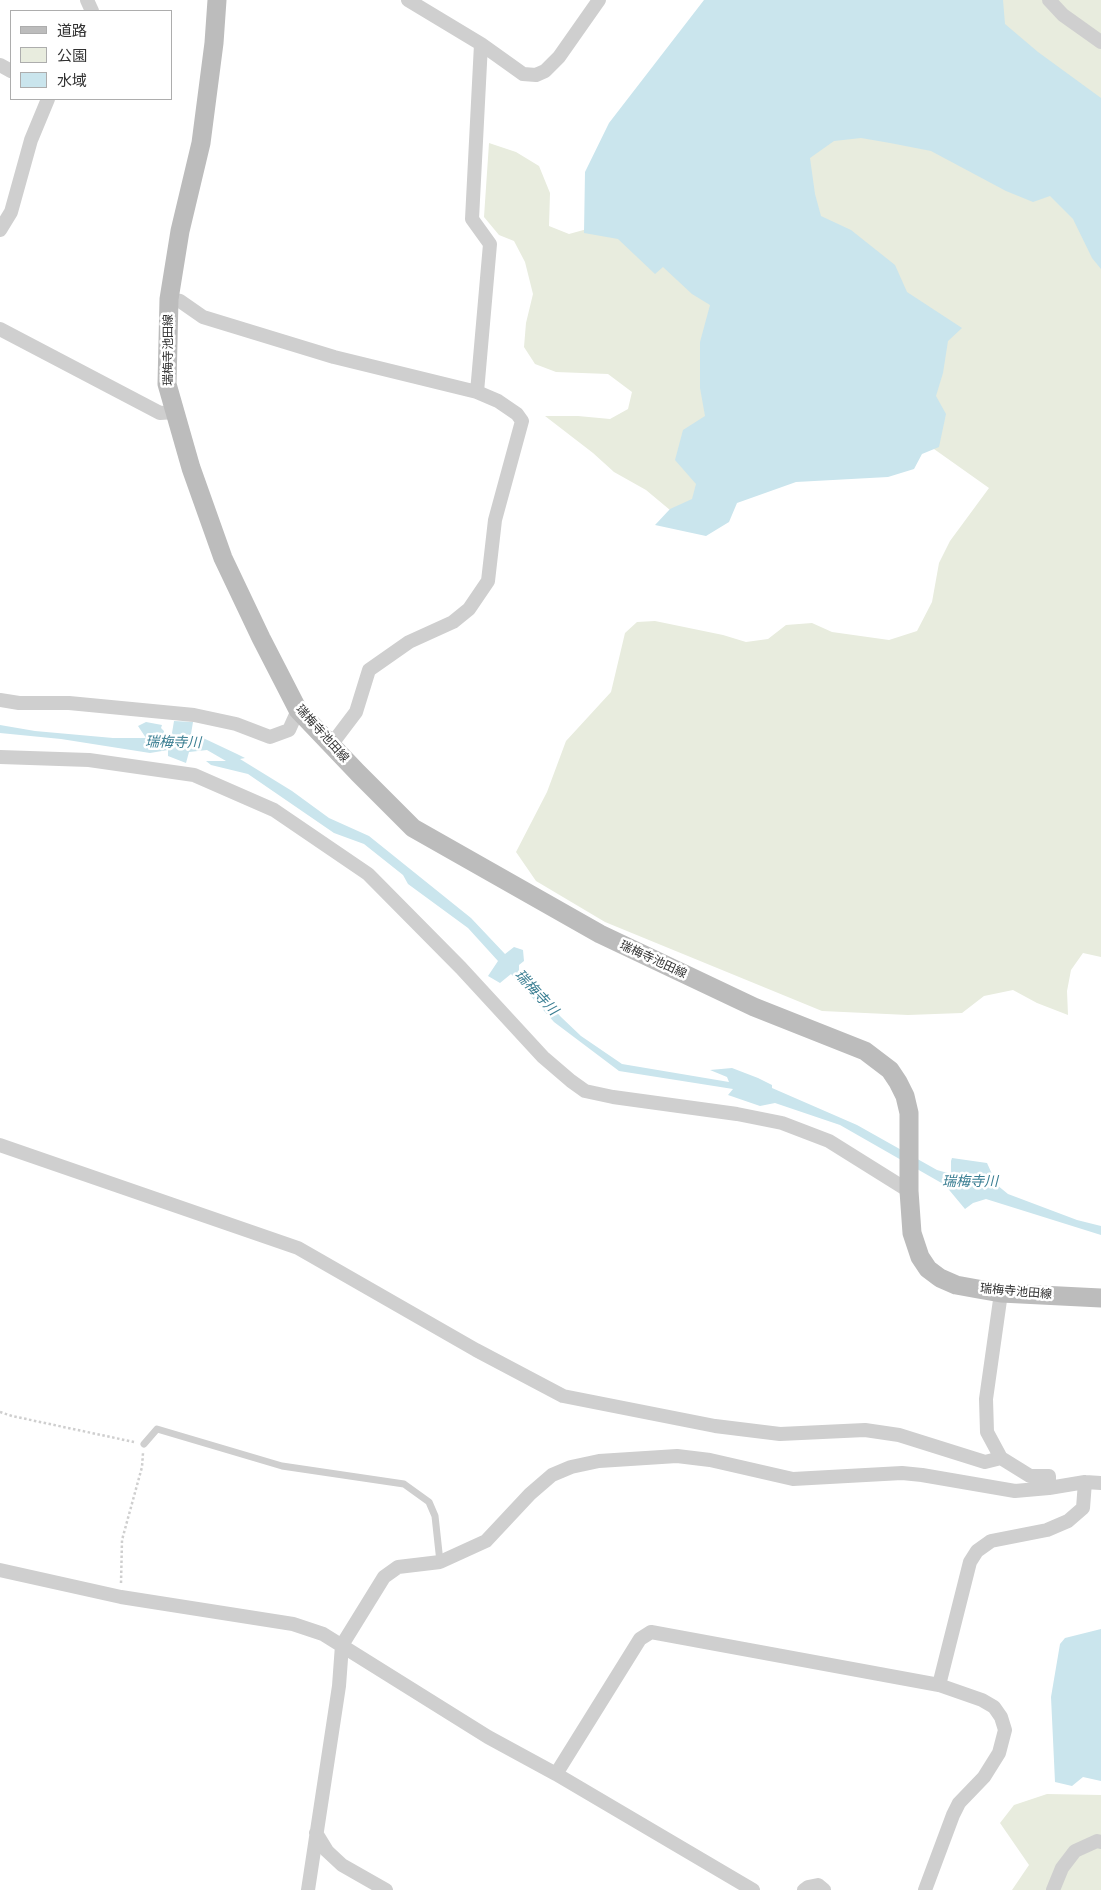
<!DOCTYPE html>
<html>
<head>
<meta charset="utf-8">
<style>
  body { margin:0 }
  #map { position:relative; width:1101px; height:1890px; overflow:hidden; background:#fff; font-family:"DM Sans","Noto Sans JP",sans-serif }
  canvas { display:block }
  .legend { position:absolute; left:10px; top:10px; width:162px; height:90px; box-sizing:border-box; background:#fff; border:1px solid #adadad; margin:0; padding:6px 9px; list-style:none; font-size:15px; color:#323232 }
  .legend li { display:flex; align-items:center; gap:10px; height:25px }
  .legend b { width:25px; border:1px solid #adadad }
</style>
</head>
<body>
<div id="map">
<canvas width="1101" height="1890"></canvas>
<ul class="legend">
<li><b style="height:6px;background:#bcbcbc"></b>道路</li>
<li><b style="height:14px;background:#e8ecde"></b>公園</li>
<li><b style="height:14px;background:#cae5ed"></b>水域</li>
</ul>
</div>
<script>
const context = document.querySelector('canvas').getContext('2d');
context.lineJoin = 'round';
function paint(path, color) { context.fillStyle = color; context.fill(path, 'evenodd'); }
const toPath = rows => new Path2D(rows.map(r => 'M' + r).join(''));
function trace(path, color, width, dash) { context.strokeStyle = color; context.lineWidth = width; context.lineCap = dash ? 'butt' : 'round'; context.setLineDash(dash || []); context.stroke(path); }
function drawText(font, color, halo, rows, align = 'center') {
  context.font = font + ' "DM Sans","Noto Sans JP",sans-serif'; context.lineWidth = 5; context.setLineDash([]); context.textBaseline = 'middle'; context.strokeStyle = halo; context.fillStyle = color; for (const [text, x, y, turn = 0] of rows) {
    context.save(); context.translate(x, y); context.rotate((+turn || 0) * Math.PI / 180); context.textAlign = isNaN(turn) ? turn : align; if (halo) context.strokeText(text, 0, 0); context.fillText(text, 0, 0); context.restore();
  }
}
const green = toPath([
  [930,0,1101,0,1101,108],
  [867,115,1054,174,1101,225,1101,957,1083,953,1071,970,1067,991,1068,1015,1037,1003,1013,990,984,996,962,1013,908,1015,822,1011,605,922,536,881,516,852,547,792,566,741,611,692,625,633,637,622,655,621,723,635,746,642,768,639,786,625,812,623,832,632,889,640,917,631,932,602,939,563,950,541,989,488,910,432,792,205,801,141],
  [489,143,516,152,539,166,550,193,549,226,569,234,598,226,695,278,720,317,702,493,676,515,646,490,614,472,593,453,545,416,578,416,610,419,628,409,632,392,608,374,556,372,535,364,524,347,526,323,533,294,525,262,514,241,499,235,484,217],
  [1047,1794,1101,1795,1101,1890,1012,1890,1029,1865,1000,1823,1014,1805]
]);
const water = toPath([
  [704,0,1003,0,1005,24,1038,52,1101,98,1101,269,1092,258,1073,219,1050,196,1033,202,1006,191,931,151,890,143,861,138,834,141,810,158,815,194,821,216,851,230,895,265,907,292,962,328,948,341,943,373,936,396,946,414,939,447,922,454,914,469,888,477,796,482,737,503,729,522,706,536,655,525,670,509,692,499,696,484,675,460,683,430,705,416,700,388,700,342,710,305,692,294,663,267,655,274,618,239,584,233,585,172,609,123],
  [174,721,193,722,190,740,201,737,237,754,245,758,240,759,292,791,329,818,369,836,471,918,505,954,514,947,523,950,524,961,519,965,519,972,561,1017,581,1036,622,1064,729,1082,727,1077,710,1070,732,1068,758,1078,772,1085,772,1088,857,1125,937,1170,951,1174,951,1161,952,1158,987,1163,997,1185,1008,1194,1077,1220,1101,1226,1101,1235,986,1199,973,1203,965,1209,945,1185,840,1125,775,1103,760,1106,728,1095,733,1089,619,1071,554,1022,511,974,500,983,488,976,498,961,468,928,408,884,403,875,364,844,334,833,248,774,211,765,206,761,226,761,207,750,189,752,186,763,168,756,168,750,150,753,61,739,0,733,0,725,35,731,113,738,146,738,138,726,146,722,162,725,161,728,164,731,163,738,171,739],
  [1101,1629,1101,1781,1083,1777,1072,1786,1055,1782,1051,1697,1060,1644,1065,1638]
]);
const path = toPath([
  [0,1412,12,1416,134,1442],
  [121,1583,122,1540,142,1467,143,1453]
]);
const service = toPath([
  [144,1444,157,1429,282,1466,404,1484,429,1502,435,1516,440,1562]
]);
const minor = toPath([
  [87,0,92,11],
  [408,0,481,44,523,74,536,75,545,71,559,57,599,0],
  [1049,0,1063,15,1101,42],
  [0,65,11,71],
  [0,230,11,212,31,140,48,99],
  [169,299,180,301,203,317,334,357,477,392,498,401,517,414,522,421,495,520,488,581,469,609,453,622,409,642,369,670,356,712,331,745],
  [0,329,160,413,175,412],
  [477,392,490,244,472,219,481,44],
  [0,700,19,703,69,703,194,715,236,724,270,737,289,730,298,710],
  [0,757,89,760,194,775,274,810,368,874,461,968,543,1057,571,1081,585,1091,613,1097,737,1114,782,1123,829,1141,909,1191],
  [0,1145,298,1248,476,1350,563,1396,715,1426,780,1434,865,1430,899,1435,985,1462,1001,1458],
  [1001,1293,986,1399,987,1432,1001,1458,1030,1476,1049,1476,1049,1488],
  [0,1570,121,1597,293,1624,323,1634,488,1737,556,1774,753,1890],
  [939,1685,970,1562,977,1551,991,1541,1047,1530,1068,1521,1083,1508,1085,1482],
  [556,1774,640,1639,651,1632,939,1685,982,1700,994,1707,1001,1717,1005,1730,999,1753,984,1777,959,1803,953,1815,925,1890],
  [316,1833,327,1851,342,1865,386,1890],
  [308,1890,339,1686,342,1645,384,1577,398,1567,440,1562,486,1541,530,1494,552,1475,571,1467,599,1461,677,1456,710,1460,793,1479,902,1473,922,1475,1015,1491,1049,1488,1085,1482,1101,1483],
  [804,1890,808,1887,818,1885,824,1890],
  [1053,1890,1062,1868,1075,1851,1097,1841,1101,1842]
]);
const secondary = toPath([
  [217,0,214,43,201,143,180,231,169,299,167,384,191,468,223,558,261,638,298,710,358,773,413,828,600,934,754,1007,865,1051,890,1070,898,1082,905,1096,909,1113,909,1191,912,1233,920,1257,928,1269,940,1278,956,1285,978,1289,1001,1293,1101,1298]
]);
const streetNames = [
  ["瑞梅寺池田線",169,350,-90],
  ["瑞梅寺池田線",322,734,48],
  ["瑞梅寺池田線",653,960,25],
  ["瑞梅寺池田線",1016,1292,5]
];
const waterNames = [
  ["瑞梅寺川",173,743,1],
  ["瑞梅寺川",536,993,47],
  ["瑞梅寺川",970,1182]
];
paint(green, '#e8ecde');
paint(water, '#cae5ed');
trace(path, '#cfcfcf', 2.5, [2.5, 2.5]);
trace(service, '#cfcfcf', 7);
trace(minor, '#cfcfcf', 14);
trace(secondary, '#bcbcbc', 19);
drawText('12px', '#323232', '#fff', streetNames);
drawText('italic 14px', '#3a7e92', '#fff', waterNames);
</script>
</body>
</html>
